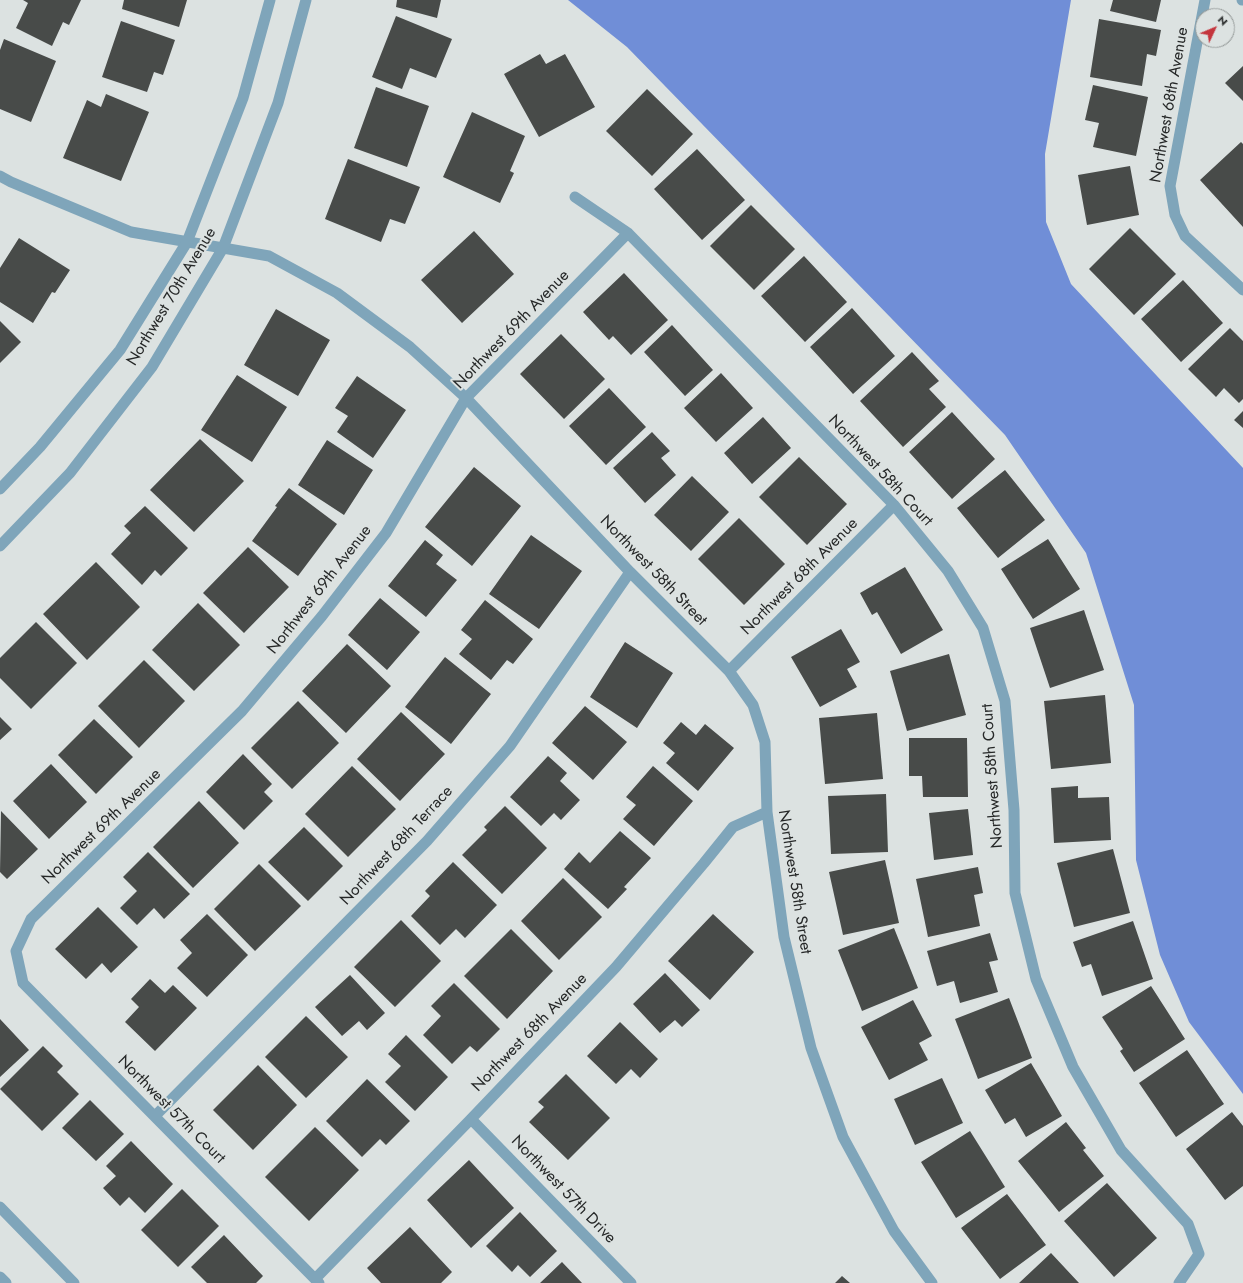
<!DOCTYPE html>
<html>
<head>
<meta charset="utf-8">
<style>
  body { margin:0 }
  #map { position:relative; width:1243px; height:1283px; overflow:hidden; background:#dce2e1; font-family:Jost,sans-serif }
  canvas { display:block }
  .north { position:absolute; left:1195px; top:8px; width:40px; height:40px; box-sizing:border-box; background:#dce2e1; border:1px solid #939897; border-radius:50%; rotate:46deg; font-size:11px; font-weight:700; line-height:16px; text-align:center; color:#262828 }
  .north::after { content:''; display:block; margin:auto; width:14px; height:18px; background:#c4353d; clip-path:polygon(50% 0,100% 100%,50% 72%,0 100%) }
</style>
</head>
<body>
<div id="map">
<canvas width="1243" height="1283"></canvas>
<div class="north">N</div>
</div>
<script>
const context = document.querySelector('canvas').getContext('2d');
context.lineJoin = 'round';
function paint(path, color) { context.fillStyle = color; context.fill(path, 'evenodd'); }
const toPath = rows => new Path2D(rows.map(r => 'M' + r).join(''));
function trace(path, color, width, dash) { context.strokeStyle = color; context.lineWidth = width; context.lineCap = dash ? 'butt' : 'round'; context.setLineDash(dash || []); context.stroke(path); }
function drawText(font, color, halo, rows, align = 'center') {
  context.font = font + ' Jost,sans-serif'; context.lineWidth = 4; context.setLineDash([]); context.textBaseline = 'middle'; context.strokeStyle = halo; context.fillStyle = color; for (const [text, x, y, turn = 0] of rows) {
    context.save(); context.translate(x, y); context.rotate((+turn || 0) * Math.PI / 180); context.textAlign = isNaN(turn) ? turn : align; if (halo) context.strokeText(text, 0, 0); context.fillText(text, 0, 0); context.restore();
  }
}
const water = toPath([
  [568,0,1071,0,1045,154,1046,222,1071,284,1243,468,1243,1094,1189,1022,1160,955,1136,860,1134,705,1086,553,1005,435,627,47]
]);
const building = toPath([
  [23,0,81,0,69,25,63,22,52,46,16,28,28,3],
  [124,0,187,0,179,27,122,9],
  [397,0,441,0,437,18,396,7],
  [1113,0,1161,0,1156,22,1110,11],
  [396,16,452,39,436,78,410,68,402,89,372,77],
  [1099,19,1161,30,1156,56,1147,54,1142,86,1090,77],
  [121,21,175,40,163,75,154,72,147,92,102,77],
  [4,39,56,61,31,122,0,109,0,50],
  [540,54,546,64,565,54,595,107,539,137,504,74],
  [1243,66,1243,101,1225,83],
  [1093,85,1148,97,1136,156,1093,147,1099,123,1085,120],
  [376,87,429,106,407,167,354,148],
  [647,89,693,134,652,176,606,131],
  [106,94,149,112,121,181,63,158,87,100,101,107],
  [472,112,525,136,510,171,514,173,500,203,443,177],
  [1241,142,1243,144,1243,227,1200,180],
  [697,149,745,200,702,240,654,189],
  [348,159,420,187,405,224,390,219,381,242,325,219],
  [1130,166,1139,215,1087,225,1078,175],
  [751,205,795,249,754,290,710,246],
  [1130,228,1176,274,1134,315,1089,269],
  [474,231,514,274,462,323,421,280],
  [19,238,70,270,55,293,52,292,33,323,0,302,0,268],
  [804,256,847,302,805,342,761,296],
  [624,273,668,320,631,355,613,336,609,340,583,312],
  [1183,280,1223,323,1181,362,1141,319],
  [852,308,895,356,853,394,810,347],
  [276,309,330,340,298,396,244,365],
  [0,321,21,342,0,363],
  [672,325,713,370,685,396,644,352],
  [1230,328,1243,341,1243,399,1239,403,1224,388,1216,397,1188,369],
  [561,334,605,379,564,419,520,374],
  [912,352,939,381,929,389,946,407,903,447,860,401],
  [721,373,753,408,716,442,684,408],
  [237,375,287,407,252,462,201,430],
  [357,376,406,410,373,458,337,432,348,416,335,408],
  [609,388,646,427,606,465,569,426],
  [1243,411,1243,428,1234,420],
  [952,412,995,459,952,499,909,452],
  [763,417,791,448,752,484,724,453],
  [652,432,670,451,661,458,676,475,645,503,613,468],
  [200,439,244,481,194,532,150,490],
  [327,440,373,470,344,515,298,485],
  [799,457,847,504,807,545,759,497],
  [474,467,521,506,472,566,425,527],
  [1005,470,1045,520,998,558,957,508],
  [692,476,729,512,691,551,654,515],
  [289,488,337,524,298,576,252,541,277,507,275,506],
  [145,506,188,548,161,576,155,570,142,585,111,554,131,533,124,526],
  [739,518,785,564,744,605,698,559],
  [531,535,582,571,539,629,489,594],
  [1048,539,1080,589,1033,619,1001,569],
  [425,540,443,555,436,564,457,580,426,617,388,586],
  [248,547,289,587,244,633,203,593],
  [96,562,140,607,87,660,43,614],
  [905,567,943,630,901,654,877,612,872,615,860,593],
  [380,598,420,632,387,670,348,635],
  [485,600,533,639,513,664,507,660,491,680,459,654,472,639,461,630],
  [198,603,240,645,194,691,152,650],
  [1084,610,1104,670,1050,688,1030,628],
  [36,622,77,663,31,709,0,678,0,658],
  [841,629,860,662,847,669,857,687,820,707,791,657],
  [625,642,673,673,637,728,590,697],
  [347,644,391,686,346,733,302,691],
  [949,654,966,715,907,731,890,671],
  [445,657,491,694,451,744,405,707],
  [144,660,185,701,139,748,98,706],
  [1105,695,1111,763,1051,769,1044,701],
  [298,701,339,743,292,789,251,748],
  [585,706,627,742,593,780,552,743],
  [401,712,445,754,400,801,357,759],
  [877,713,883,779,825,784,819,718],
  [0,717,12,729,0,740],
  [94,719,133,757,96,794,58,755],
  [681,722,696,735,705,724,734,748,698,791,666,763,675,753,663,743],
  [909,738,967,738,968,797,923,797,922,776,909,776],
  [243,754,272,784,264,792,273,801,244,830,206,792],
  [548,756,567,773,560,781,580,800,561,820,554,813,541,826,510,797],
  [51,764,87,802,49,839,13,801],
  [352,766,396,809,348,857,305,814],
  [653,766,693,801,654,846,623,819,636,805,626,797],
  [1078,786,1078,798,1109,797,1111,840,1054,843,1051,788],
  [886,794,888,852,831,854,828,796],
  [199,801,239,843,193,888,153,847],
  [505,806,547,848,502,894,462,855,487,830,484,827],
  [968,809,973,855,934,860,929,813],
  [1,811,38,849,7,879,0,872],
  [304,827,343,866,308,901,268,862],
  [620,831,651,858,624,887,627,889,608,909,564,869,579,852,590,863],
  [1113,849,1130,913,1074,927,1057,863],
  [148,852,190,894,164,919,154,908,137,925,120,908,137,891,123,877],
  [885,860,899,923,843,935,829,872],
  [453,862,497,905,465,938,456,929,440,945,411,916,430,896,425,891],
  [259,864,301,906,255,951,214,909],
  [978,867,983,893,974,895,980,926,928,937,916,879],
  [563,878,602,917,559,960,521,921],
  [98,907,138,947,111,973,102,963,86,979,55,949],
  [207,914,248,955,207,997,177,968,192,953,180,940],
  [713,914,754,952,710,1000,668,961],
  [401,920,441,961,395,1007,354,967],
  [1133,921,1153,979,1102,996,1091,964,1082,967,1073,942],
  [894,928,918,988,862,1011,838,950],
  [511,929,553,971,507,1019,464,976],
  [990,933,998,960,989,962,998,992,960,1003,954,981,937,986,927,951],
  [665,973,700,1010,682,1027,675,1020,660,1033,633,1004],
  [350,975,385,1013,367,1030,359,1021,342,1036,315,1007],
  [150,979,165,993,173,985,197,1008,155,1051,125,1022,139,1007,131,999],
  [454,983,500,1029,477,1052,470,1046,452,1064,423,1035,441,1016,431,1006],
  [1151,986,1185,1039,1134,1072,1120,1051,1123,1049,1102,1017],
  [1009,998,1032,1058,978,1079,955,1019],
  [913,1000,932,1036,919,1043,928,1060,889,1080,861,1027],
  [306,1016,348,1057,306,1098,265,1057],
  [0,1019,29,1050,0,1077],
  [620,1022,658,1059,640,1078,631,1069,616,1084,587,1056],
  [406,1035,448,1077,415,1111,385,1082,401,1066,388,1054],
  [43,1046,63,1066,57,1072,79,1094,42,1131,0,1089],
  [1187,1050,1224,1104,1176,1137,1139,1083],
  [1031,1063,1062,1116,1026,1137,1015,1118,1005,1124,985,1090],
  [258,1065,297,1105,253,1150,213,1110],
  [566,1074,610,1118,568,1160,529,1122,544,1107,538,1102],
  [942,1078,963,1123,915,1145,894,1099],
  [367,1079,410,1121,386,1145,380,1139,362,1157,326,1121],
  [90,1100,124,1134,96,1161,62,1128],
  [1232,1112,1243,1126,1243,1186,1225,1200,1186,1149],
  [1066,1122,1086,1148,1083,1150,1104,1176,1059,1212,1018,1161],
  [315,1127,359,1170,309,1221,265,1177],
  [970,1131,1005,1187,956,1218,921,1162],
  [131,1141,173,1184,145,1213,129,1197,120,1206,103,1188,116,1176,106,1166],
  [469,1160,514,1208,471,1248,427,1200],
  [1107,1183,1157,1238,1114,1277,1064,1221],
  [182,1189,219,1226,178,1267,141,1230],
  [1007,1194,1046,1245,1000,1279,961,1228],
  [520,1212,557,1251,530,1277,518,1265,512,1272,486,1246],
  [410,1227,452,1272,441,1283,381,1283,367,1268],
  [224,1235,263,1276,256,1283,207,1283,191,1267],
  [1051,1253,1079,1283,1019,1283],
  [562,1262,582,1283,540,1283],
  [842,1276,850,1283,835,1283]
]);
const minor = toPath([
  [1205,0,1170,186,1175,215,1185,236,1243,290],
  [1242,0,1243,0],
  [0,176,11,182,131,232,269,256,337,293,410,347,466,398,630,572,729,671,753,705,765,742,767,812,784,937,811,1048,843,1137,894,1231,932,1283],
  [575,197,628,233,894,505,948,571,983,628,1005,701,1014,810,1015,893,1036,979,1073,1067,1121,1150,1188,1224,1199,1254,1179,1283],
  [729,671,894,505],
  [155,1116,427,841,510,746,630,572],
  [471,1119,631,1283],
  [315,1279,471,1119,616,967,704,863,733,827,767,812],
  [319,1283,23,983,16,951,31,919,242,711,322,616,386,533,466,398,628,233]
]);
const tertiary = toPath([
  [0,489,40,447,120,350,187,242,243,98,270,0],
  [0,546,70,473,152,367,223,248,278,103,306,0],
  [0,1207,74,1283],
  [0,1277,6,1283]
]);
const streetNames = [
  ["Northwest 68th Avenue",1170,105,-80],
  ["Northwest 70th Avenue",172,297,-59],
  ["Northwest 69th Avenue",512,330,-46],
  ["Northwest 58th Court",880,471,47],
  ["Northwest 58th Street",653,571,46],
  ["Northwest 68th Avenue",800,577,-45],
  ["Northwest 69th Avenue",320,590,-52],
  ["Northwest 58th Court",993,776,-94],
  ["Northwest 69th Avenue",102,827,-44],
  ["Northwest 68th Terrace",397,846,-47],
  ["Northwest 58th Street",794,882,81],
  ["Northwest 68th Avenue",530,1033,-46],
  ["Northwest 57th Court",171,1110,45],
  ["Northwest 57th Drive",563,1190,46]
];
paint(water, '#708ed7');
paint(building, '#484b49');
trace(minor, '#7fa5ba', 11);
trace(tertiary, '#7fa5ba', 11);
drawText('16px', '#262828', '#dce2e1', streetNames);
</script>
</body>
</html>
